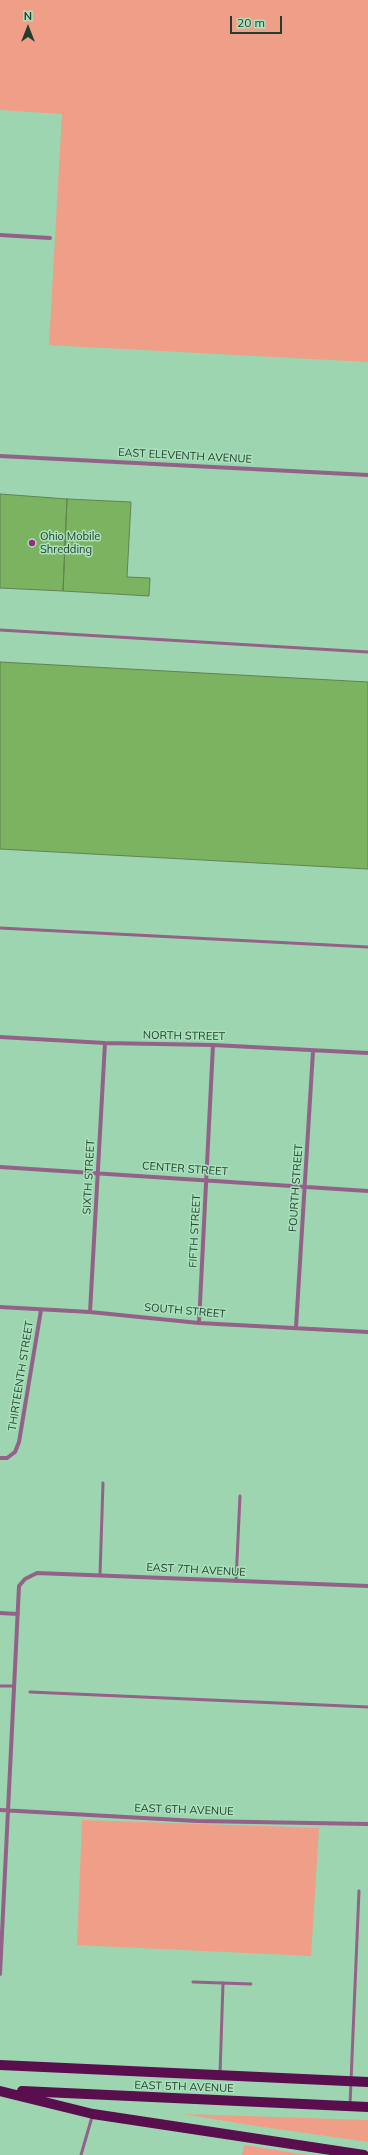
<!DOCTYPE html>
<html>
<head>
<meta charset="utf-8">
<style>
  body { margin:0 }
  #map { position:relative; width:368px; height:2155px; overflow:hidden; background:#9cd5b0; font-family:Mulish,sans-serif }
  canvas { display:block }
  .north { position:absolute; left:8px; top:8px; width:40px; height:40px; -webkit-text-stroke:3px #a9e2bd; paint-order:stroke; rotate:0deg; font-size:11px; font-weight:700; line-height:16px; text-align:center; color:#253d2e }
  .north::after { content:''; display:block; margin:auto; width:14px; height:18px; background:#253d2e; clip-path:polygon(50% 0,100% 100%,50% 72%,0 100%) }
  .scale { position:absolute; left:230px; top:16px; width:52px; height:18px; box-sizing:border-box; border:2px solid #253d2e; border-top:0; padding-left:5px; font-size:12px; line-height:14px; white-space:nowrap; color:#253d2e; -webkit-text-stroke:3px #a9e2bd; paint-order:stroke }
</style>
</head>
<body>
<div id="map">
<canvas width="368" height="2155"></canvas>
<div class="north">N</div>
<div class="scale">20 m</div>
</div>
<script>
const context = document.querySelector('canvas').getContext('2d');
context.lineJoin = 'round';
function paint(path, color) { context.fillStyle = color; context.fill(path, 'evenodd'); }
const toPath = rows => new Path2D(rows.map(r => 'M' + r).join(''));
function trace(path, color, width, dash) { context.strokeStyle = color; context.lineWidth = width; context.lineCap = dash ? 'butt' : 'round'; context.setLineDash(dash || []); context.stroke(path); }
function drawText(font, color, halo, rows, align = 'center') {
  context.font = font + ' Mulish,sans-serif'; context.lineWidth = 3; context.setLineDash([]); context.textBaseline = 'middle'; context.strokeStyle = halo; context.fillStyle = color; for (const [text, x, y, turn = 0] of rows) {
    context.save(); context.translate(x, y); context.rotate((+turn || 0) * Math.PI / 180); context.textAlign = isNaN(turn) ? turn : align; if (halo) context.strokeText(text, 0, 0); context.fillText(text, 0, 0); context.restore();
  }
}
const green = toPath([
  [0,0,368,0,368,362,49,345,62,114,0,110],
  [82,1820,319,1828,311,1956,77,1945],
  [184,2114,368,2120,368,2142,249,2125],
  [244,2145,308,2155,242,2155]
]);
const building = toPath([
  [0,494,67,499,63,591,0,588,0,494],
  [67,499,131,502,127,577,150,578,149,596,63,591,67,499],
  [0,662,368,682,368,869,0,849,0,662]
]);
const lane = toPath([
  [0,630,368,652],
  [0,928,368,947],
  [100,1575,103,1483],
  [236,1581,240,1496],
  [0,1686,14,1686],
  [30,1692,368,1707],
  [193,1982,251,1984],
  [220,2074,223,1983],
  [350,2105,359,1891],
  [81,2155,92,2117]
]);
const street = toPath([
  [0,235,50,238],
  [0,456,368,475],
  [0,1037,105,1043,213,1045,368,1053],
  [0,1167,368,1191],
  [0,1307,90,1312,199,1323,368,1332],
  [90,1312,105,1043],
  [199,1323,213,1045],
  [296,1327,313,1051],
  [0,1458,7,1458,15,1452,19,1442,41,1310],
  [0,1613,18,1614],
  [0,1810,197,1821,368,1824],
  [0,1974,19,1586,25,1579,37,1573,368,1586]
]);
const primary = toPath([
  [0,2065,368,2082],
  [0,2091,93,2114,364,2155],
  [22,2091,368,2107]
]);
const markers = [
  [32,543,4,"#9b2a87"]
];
const streetNames = [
  ["EAST ELEVENTH AVENUE",185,456,3],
  ["NORTH STREET",184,1036,1],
  ["CENTER STREET",185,1169,4],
  ["SIXTH STREET",89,1177,-87],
  ["FOURTH STREET",296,1188,-86],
  ["FIFTH STREET",195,1231,-87],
  ["SOUTH STREET",185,1311,5],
  ["THIRTEENTH STREET",21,1376,-81],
  ["EAST 7TH AVENUE",196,1570,3],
  ["EAST 6TH AVENUE",184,1810,2],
  ["EAST 5TH AVENUE",184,2087,2]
];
const poiNames = [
  ["Ohio Mobile",40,537],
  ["Shredding",40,550]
];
paint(green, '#ef9e88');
paint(building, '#7bb360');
trace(building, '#638253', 1);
trace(lane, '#946188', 3);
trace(street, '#946188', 4);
trace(primary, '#590e4d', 10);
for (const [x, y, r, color] of markers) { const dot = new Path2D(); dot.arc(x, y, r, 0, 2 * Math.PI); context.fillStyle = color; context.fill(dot); trace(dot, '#a9e2bd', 1.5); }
drawText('11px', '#253d2e', '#a9e2bd', streetNames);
drawText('11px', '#253d2e', '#a9e2bd', poiNames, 'left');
</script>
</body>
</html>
